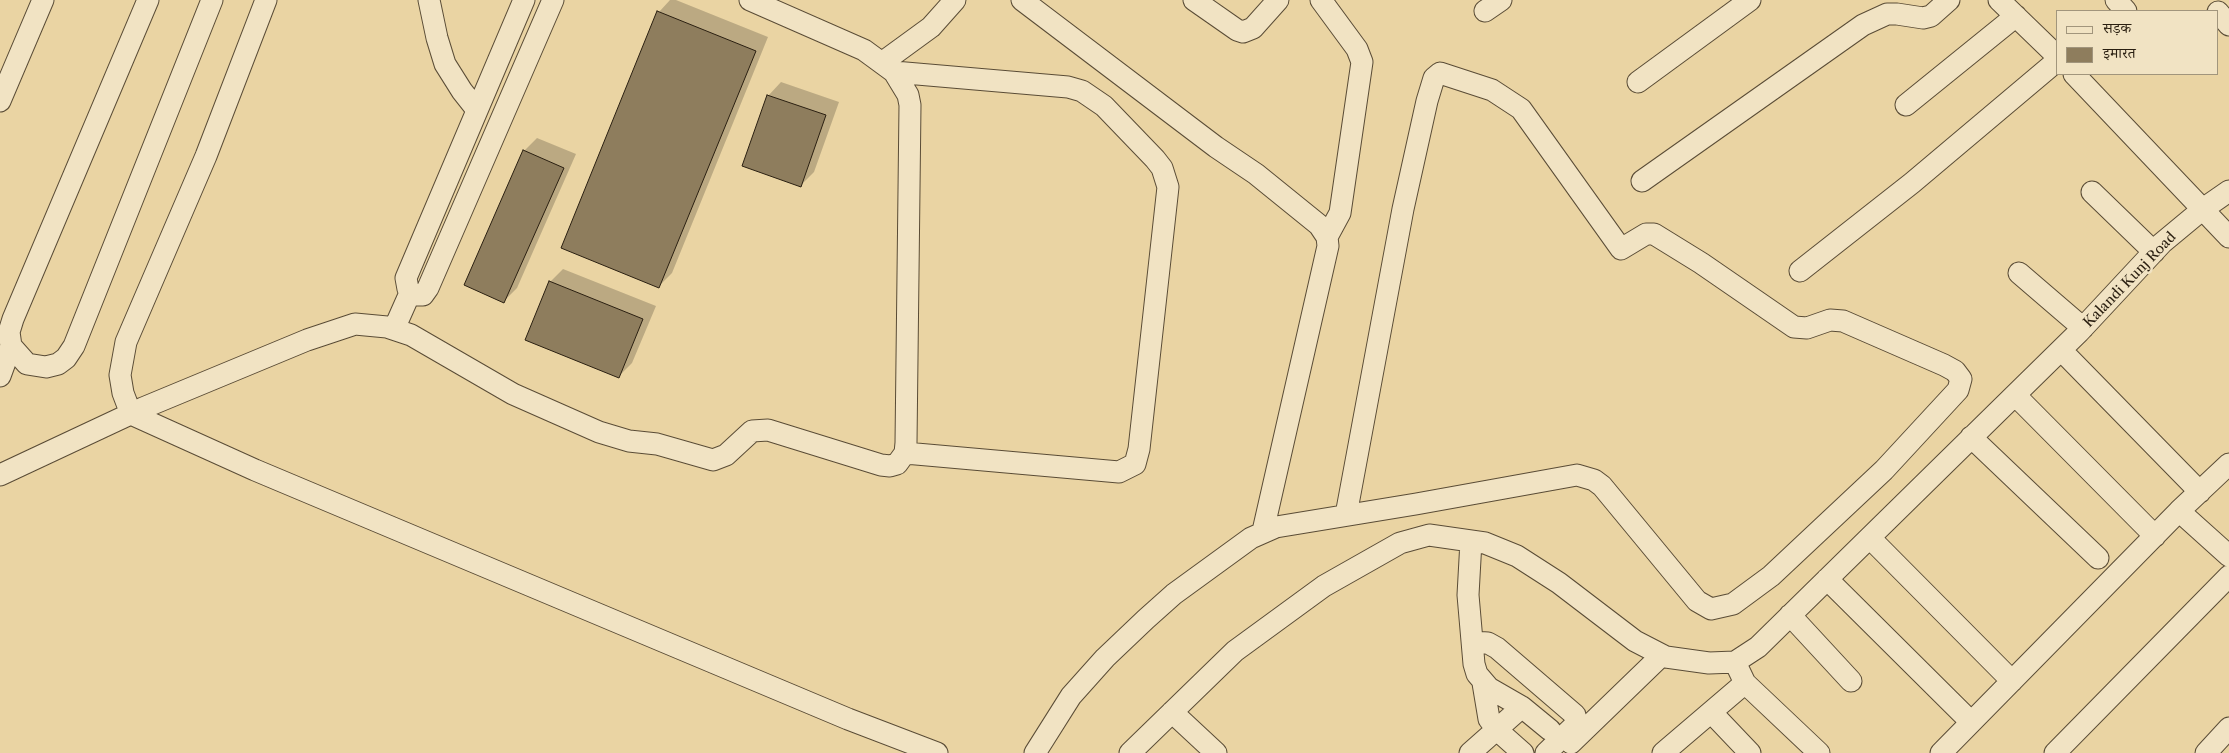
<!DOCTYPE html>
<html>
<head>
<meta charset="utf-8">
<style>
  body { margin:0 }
  #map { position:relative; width:2229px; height:753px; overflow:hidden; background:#ead4a3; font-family:"Libre Caslon Text","Noto Serif Devanagari",serif }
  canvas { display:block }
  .legend { position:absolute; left:2056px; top:10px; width:162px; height:65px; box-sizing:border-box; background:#f1e3c3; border:1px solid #a1957c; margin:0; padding:6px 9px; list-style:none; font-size:15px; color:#2a1f11 }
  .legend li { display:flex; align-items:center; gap:10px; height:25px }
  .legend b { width:25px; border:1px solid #a1957c }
</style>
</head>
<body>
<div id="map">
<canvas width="2229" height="753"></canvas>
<ul class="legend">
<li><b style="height:6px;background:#f1e3c3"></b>सड़क</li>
<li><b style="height:14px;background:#8e7d5d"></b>इमारत</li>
</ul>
</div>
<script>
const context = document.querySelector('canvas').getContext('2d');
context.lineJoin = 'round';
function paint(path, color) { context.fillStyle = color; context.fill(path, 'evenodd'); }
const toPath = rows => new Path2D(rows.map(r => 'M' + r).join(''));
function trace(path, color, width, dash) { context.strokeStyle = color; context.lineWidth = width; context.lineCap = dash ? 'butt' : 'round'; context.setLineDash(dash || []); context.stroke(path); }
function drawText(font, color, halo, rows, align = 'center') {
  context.font = font + ' "Libre Caslon Text",serif'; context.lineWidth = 5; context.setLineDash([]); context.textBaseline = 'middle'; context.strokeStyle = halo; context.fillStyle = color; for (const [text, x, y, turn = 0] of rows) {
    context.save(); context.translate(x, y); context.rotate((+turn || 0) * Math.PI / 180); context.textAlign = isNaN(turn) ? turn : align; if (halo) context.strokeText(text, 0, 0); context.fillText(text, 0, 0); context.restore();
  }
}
const shadow = toPath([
  [670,0,676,0,768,37,672,273,659,286,659,12],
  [781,82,839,102,814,172,801,185,768,96],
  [537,138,576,154,517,288,504,301,524,151],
  [563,269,656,306,632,363,619,376,550,282]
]);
const building = toPath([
  [657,11,756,51,659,288,561,248,657,11],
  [767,95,826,115,801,187,742,166,767,95],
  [523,150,564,168,504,303,464,285,523,150],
  [549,281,643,319,619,378,525,340,549,281]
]);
const minor = toPath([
  [148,0,13,319,9,332,11,346,27,364,46,367,58,364,66,358,74,346,212,0],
  [266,0,206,156,126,342,120,375,123,393,131,414,255,470,848,719,937,753],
  [429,0,437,38,445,64,462,91,477,110],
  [524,0,406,278,408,289,414,295,423,295,428,288,553,0],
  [1022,0,1216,147,1256,174,1319,225,1327,237,1328,246,1263,531],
  [1194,0,1237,30,1243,32,1253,28,1278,0],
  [1321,0,1357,49,1362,62,1340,213,1327,237],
  [1999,0,2058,57],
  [2116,0,2126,11],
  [1485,11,1501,0],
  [2218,12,2229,25],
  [883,62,931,27,955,0],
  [894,72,1068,87,1082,91,1104,106,1155,159,1162,168,1168,187,1139,449,1135,464,1119,472,905,453],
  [2074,74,2229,237],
  [1638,82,1750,0],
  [0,101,43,0],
  [1906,105,2016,16],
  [1642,181,1863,25,1887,14,1897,14,1923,18,1931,16,1949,0],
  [2092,192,2154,252],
  [1800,271,1912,183,2058,60],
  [2019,273,2083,328],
  [394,329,410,293],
  [2061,350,2200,492],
  [0,376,11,346],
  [2015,395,2155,536],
  [1971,437,2098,558],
  [0,475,143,408,307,340,355,324,387,327,411,335,513,394,599,432,629,441,657,444,713,460,726,455,752,431,768,430,881,465,890,466,897,464,905,453,906,443,910,105,908,95,894,72,864,50,750,0],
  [2179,511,2229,556],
  [1870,538,2012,681],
  [1471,541,1468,595,1474,664,1477,674,1489,688,1522,707,1550,730],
  [1827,579,1971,722],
  [1790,615,1851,681],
  [1473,642,1488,643,1497,648,1575,715,1576,724,1546,753],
  [1735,662,1745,683,1819,753],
  [1483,683,1489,719,1497,730,1523,753],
  [1172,712,1216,753],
  [1711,712,1750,753],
  [1571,743,1662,655],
  [1035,753,1071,696,1105,658,1146,619,1174,594,1251,538,1276,527,1416,504,1577,475,1594,480,1602,486,1697,601,1711,609,1733,604,1771,576,1884,470,1958,390,1961,379,1955,371,1944,365,1843,321,1830,320,1807,328,1794,327,1701,263,1654,234,1646,234,1621,249,1521,109,1492,90,1440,73,1434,78,1427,101,1403,209,1346,515],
  [1130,753,1235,651,1324,586,1400,543,1429,535,1485,543,1517,556,1559,583,1635,641,1666,657,1709,663,1735,662,1758,647,2079,332,2162,243,2203,209,2229,191],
  [1470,753,1522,707],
  [1663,753,1745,683],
  [1941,753,2179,511,2229,464],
  [2055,753,2229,576],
  [2206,753,2229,728]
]);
const streetNames = [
  ["Kalandi Kunj Road",2130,280,-46]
];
paint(shadow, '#0003');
paint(building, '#8e7d5d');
trace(building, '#2a1f11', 1);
trace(minor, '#5a4c36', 23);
trace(minor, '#f1e3c3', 21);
drawText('14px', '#2a1f11', '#f1e3c3', streetNames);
</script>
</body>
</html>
